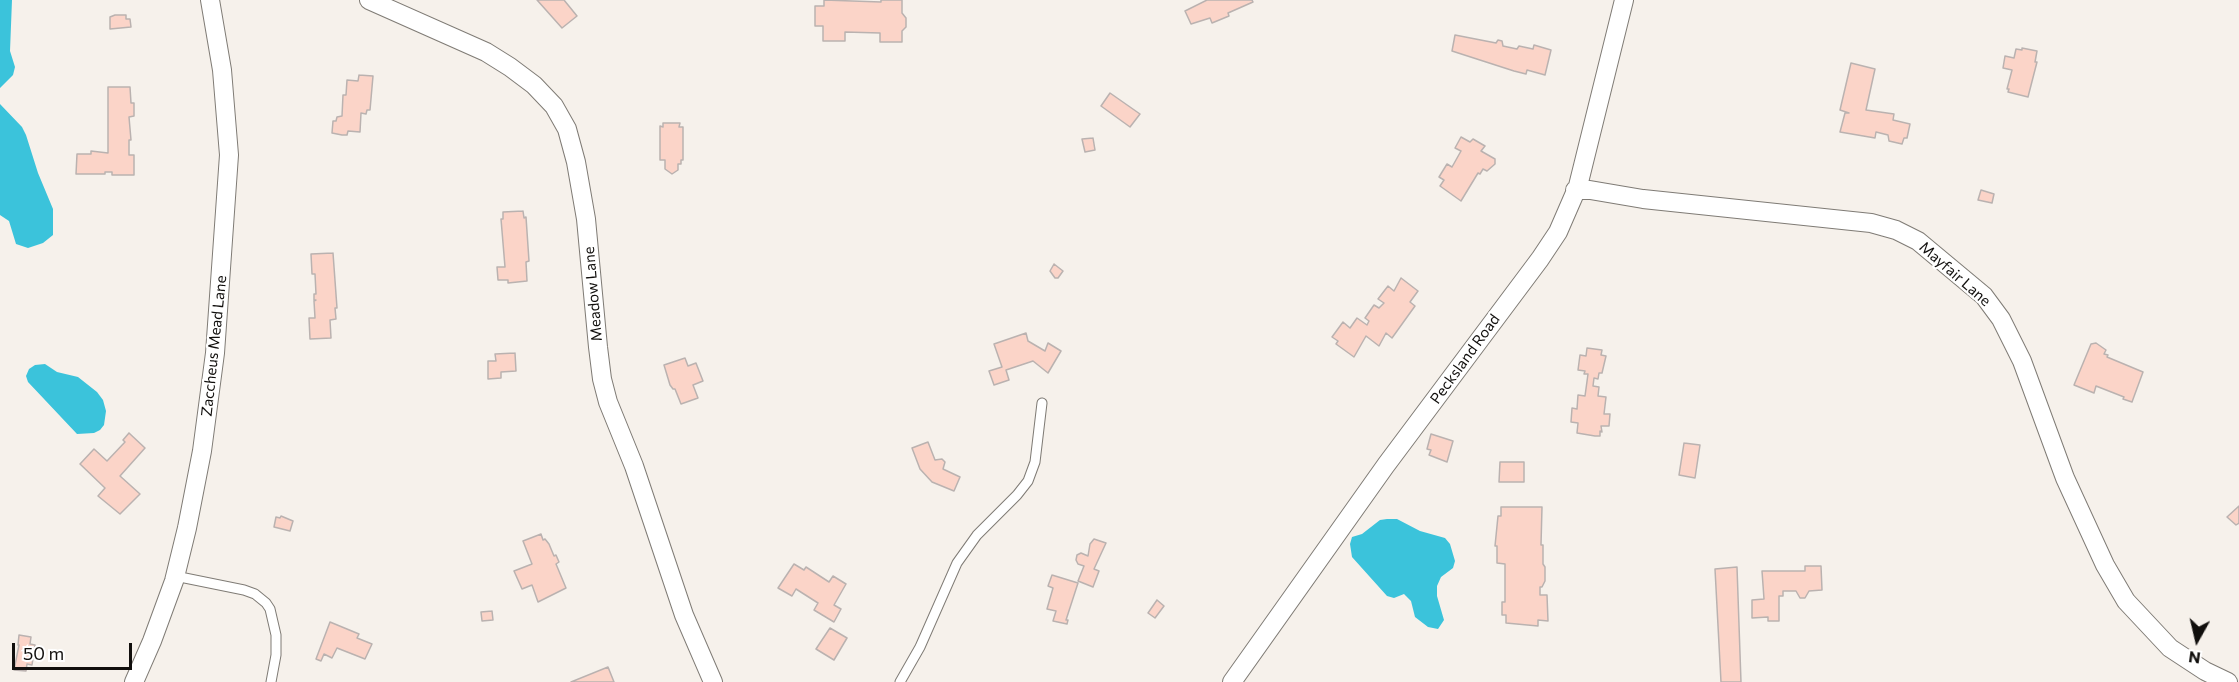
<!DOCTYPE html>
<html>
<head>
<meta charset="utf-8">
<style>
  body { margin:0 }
  #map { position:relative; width:2239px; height:682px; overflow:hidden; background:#f6f1eb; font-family:Commissioner,sans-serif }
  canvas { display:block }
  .north { position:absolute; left:2167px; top:610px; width:60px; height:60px; -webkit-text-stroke:4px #fff; paint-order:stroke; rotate:188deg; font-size:16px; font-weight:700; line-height:24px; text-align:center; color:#110f0d }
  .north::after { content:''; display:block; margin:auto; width:21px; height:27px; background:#110f0d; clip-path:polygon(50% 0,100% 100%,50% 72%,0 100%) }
  .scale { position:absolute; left:12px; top:643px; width:120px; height:27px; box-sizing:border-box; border:3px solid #110f0d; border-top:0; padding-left:8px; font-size:18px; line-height:21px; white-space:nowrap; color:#110f0d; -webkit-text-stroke:4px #fff; paint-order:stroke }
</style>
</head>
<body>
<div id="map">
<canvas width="2239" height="682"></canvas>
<div class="north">N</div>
<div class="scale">50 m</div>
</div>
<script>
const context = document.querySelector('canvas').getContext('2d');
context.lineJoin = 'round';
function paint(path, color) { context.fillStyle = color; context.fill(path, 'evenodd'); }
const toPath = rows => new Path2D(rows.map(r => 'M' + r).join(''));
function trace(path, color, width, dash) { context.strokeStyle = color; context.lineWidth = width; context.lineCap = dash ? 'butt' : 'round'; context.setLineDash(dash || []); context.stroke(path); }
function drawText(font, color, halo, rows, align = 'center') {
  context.font = font + ' Commissioner,sans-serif'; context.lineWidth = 4.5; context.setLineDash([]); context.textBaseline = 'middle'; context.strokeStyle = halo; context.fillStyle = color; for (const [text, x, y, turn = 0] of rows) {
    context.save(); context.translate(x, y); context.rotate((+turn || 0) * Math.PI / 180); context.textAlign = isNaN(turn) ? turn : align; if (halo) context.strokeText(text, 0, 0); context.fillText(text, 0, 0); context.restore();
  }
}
const water = toPath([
  [0,0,12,0,10,51,15,67,13,75,0,88],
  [0,104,22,127,26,135,38,173,53,209,53,235,43,243,28,248,16,244,9,221,0,215],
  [45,364,57,372,78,377,97,392,103,400,106,411,104,425,100,430,94,433,77,434,28,382,26,376,29,369,35,365],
  [1387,519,1397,519,1420,531,1445,538,1450,544,1455,561,1453,568,1441,577,1437,586,1437,596,1444,620,1438,629,1428,627,1415,617,1411,601,1404,594,1394,598,1387,596,1352,557,1350,544,1352,537,1362,534,1380,520]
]);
const building = toPath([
  [537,0,564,0,577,16,562,28,537,0],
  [824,0,881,2,881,0,902,0,902,13,906,18,906,27,902,31,902,42,880,42,880,33,845,32,845,41,823,41,823,26,815,26,815,6,824,6,824,0],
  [1207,0,1252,0,1253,2,1228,13,1229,16,1212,23,1210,18,1191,24,1185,11,1207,0],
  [115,15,126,15,126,19,130,19,131,27,110,29,110,17,115,15],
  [1455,35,1496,43,1498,40,1502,41,1503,46,1517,49,1519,46,1533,49,1534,45,1551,50,1545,75,1527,70,1526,74,1514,71,1452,51,1455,35],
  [2022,48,2037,51,2035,62,2037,62,2028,97,2008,92,2009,89,2007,89,2012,70,2003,68,2005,56,2014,58,2016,49,2022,50,2022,48],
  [1851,63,1875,69,1866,110,1894,114,1893,120,1910,124,1907,138,1904,138,1902,144,1889,141,1888,135,1876,132,1875,138,1840,132,1845,113,1849,113,1840,110,1851,63],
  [359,75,373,76,370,110,367,110,366,114,361,113,360,132,348,131,347,135,342,135,332,133,333,121,336,121,337,117,342,116,343,95,346,95,347,80,358,81,359,75],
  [108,87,130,87,131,103,134,103,134,116,129,117,131,140,129,140,129,155,134,155,134,175,112,175,112,172,105,172,105,174,76,174,77,154,91,154,91,151,108,153,108,87],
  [1110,93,1140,114,1130,127,1101,106,1110,93],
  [663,123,680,123,679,127,683,127,683,160,681,160,681,164,678,164,678,170,672,174,665,169,665,160,660,160,660,126,663,127,663,123],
  [1461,137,1470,142,1473,139,1485,146,1481,151,1495,159,1495,164,1487,171,1483,169,1480,174,1478,173,1461,201,1440,186,1444,180,1439,177,1447,164,1452,167,1461,151,1455,148,1461,137],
  [1093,138,1095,150,1085,152,1082,139,1093,138],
  [1981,190,1994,194,1992,203,1978,200,1981,190],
  [523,211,524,218,526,217,529,261,526,262,527,281,508,283,508,280,498,280,497,267,505,267,501,219,503,219,503,212,523,211],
  [333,253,337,308,335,308,336,319,330,320,331,338,310,339,309,318,315,318,314,301,316,300,314,300,314,294,316,294,315,274,312,274,311,254,333,253],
  [1054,264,1063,271,1058,278,1055,278,1050,271,1054,264],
  [1401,278,1418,291,1410,302,1415,306,1392,338,1386,333,1379,346,1366,336,1354,357,1336,344,1338,341,1332,337,1343,322,1350,328,1357,318,1367,325,1369,321,1365,318,1374,305,1379,308,1384,303,1378,299,1388,286,1394,291,1401,278],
  [1026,333,1028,341,1045,351,1048,343,1061,351,1048,373,1033,361,1006,370,1009,380,994,385,989,371,1002,367,994,344,1026,333],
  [2096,343,2106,350,2104,354,2108,355,2107,357,2143,372,2132,402,2123,399,2124,397,2096,386,2094,393,2074,385,2091,344,2096,343],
  [1587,348,1602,350,1601,355,1606,356,1602,373,1599,373,1598,379,1594,378,1593,386,1599,387,1598,396,1606,397,1604,414,1610,414,1609,426,1601,426,1602,432,1600,431,1600,436,1595,436,1577,433,1578,423,1571,422,1572,408,1577,409,1578,395,1585,396,1588,374,1584,374,1585,371,1578,370,1580,355,1586,356,1587,348],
  [515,353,516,371,501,372,501,378,488,379,488,361,496,361,495,354,515,353],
  [685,358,688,366,696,363,703,381,693,385,698,398,681,404,675,389,673,389,670,385,664,365,685,358],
  [129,433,145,448,120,476,140,494,120,514,98,496,105,488,80,464,94,449,107,461,125,442,123,440,129,433],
  [1431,434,1453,441,1447,462,1429,455,1431,450,1427,449,1431,434],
  [928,442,935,460,942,459,945,462,943,469,960,477,954,491,932,482,920,469,912,448,928,442],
  [1684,443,1700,445,1695,478,1679,475,1684,443],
  [1500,462,1524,462,1524,482,1499,482,1500,462],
  [2239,506,2239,523,2236,525,2227,517,2239,506],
  [1501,507,1542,507,1541,545,1543,545,1543,564,1545,567,1545,581,1542,587,1540,587,1540,595,1547,595,1548,621,1538,620,1538,626,1506,623,1506,615,1502,615,1502,602,1505,602,1505,564,1497,563,1497,546,1495,546,1498,516,1501,516,1501,507],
  [281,516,293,521,290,531,274,527,276,517,280,518,281,516],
  [541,534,543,540,545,539,549,544,554,556,556,555,559,562,556,564,566,588,538,602,532,585,522,589,514,571,532,564,523,541,541,534],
  [1094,539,1106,543,1094,569,1099,571,1093,587,1078,581,1084,566,1078,564,1076,560,1077,555,1081,553,1088,556,1090,544,1094,539],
  [794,564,804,570,806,567,829,582,833,576,846,584,834,605,841,609,834,622,814,610,818,603,796,589,792,596,778,588,794,564],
  [1805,566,1821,566,1822,590,1809,591,1805,598,1800,598,1796,591,1783,591,1783,596,1779,596,1779,621,1768,621,1768,617,1752,618,1752,600,1764,599,1762,571,1805,571,1805,566],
  [1737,567,1741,682,1721,682,1715,569,1737,567],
  [1052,575,1078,583,1066,620,1068,620,1067,624,1053,621,1056,611,1047,609,1053,588,1048,586,1052,575],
  [1157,600,1164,606,1155,618,1148,613,1157,600],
  [492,611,493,620,482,621,481,612,492,611],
  [330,622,359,634,357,638,372,644,365,659,337,648,332,658,324,654,321,661,316,659,330,622],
  [830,628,847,638,834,660,816,649,830,628],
  [19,635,31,637,30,644,35,645,32,665,27,664,26,671,14,670,19,645,18,645,19,635],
  [608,667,614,682,571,682,608,667]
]);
const service = toPath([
  [175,576,244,590,255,594,266,603,270,609,276,635,276,655,271,682],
  [900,682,920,647,957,563,977,535,1017,495,1028,481,1035,462,1042,403]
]);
const minor = toPath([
  [369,0,486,52,510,67,534,85,554,106,567,129,576,162,586,219,598,347,602,379,608,402,634,466,684,615,713,682],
  [1575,190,1590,190,1643,199,1871,223,1896,230,1918,241,1984,296,2001,319,2022,361,2065,478,2105,565,2126,601,2170,648,2205,671,2228,682],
  [134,682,152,641,174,581,187,528,202,451,215,353,229,155,222,70,210,0],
  [1232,682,1386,465,1540,259,1558,232,1578,186,1624,0]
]);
const streetNames = [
  ["Mayfair Lane",1955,274,41],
  ["Meadow Lane",593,294,-95],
  ["Zaccheus Mead Lane",214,346,-84],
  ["Pecksland Road",1465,359,-54]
];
paint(water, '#3bc3db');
paint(building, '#fbd4c8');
trace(building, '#bab2b0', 1.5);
trace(service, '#7f7b75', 11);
trace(minor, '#7f7b75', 20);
trace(service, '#fff', 9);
trace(minor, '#fff', 18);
drawText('15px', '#110f0d', '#fff', streetNames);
</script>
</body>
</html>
